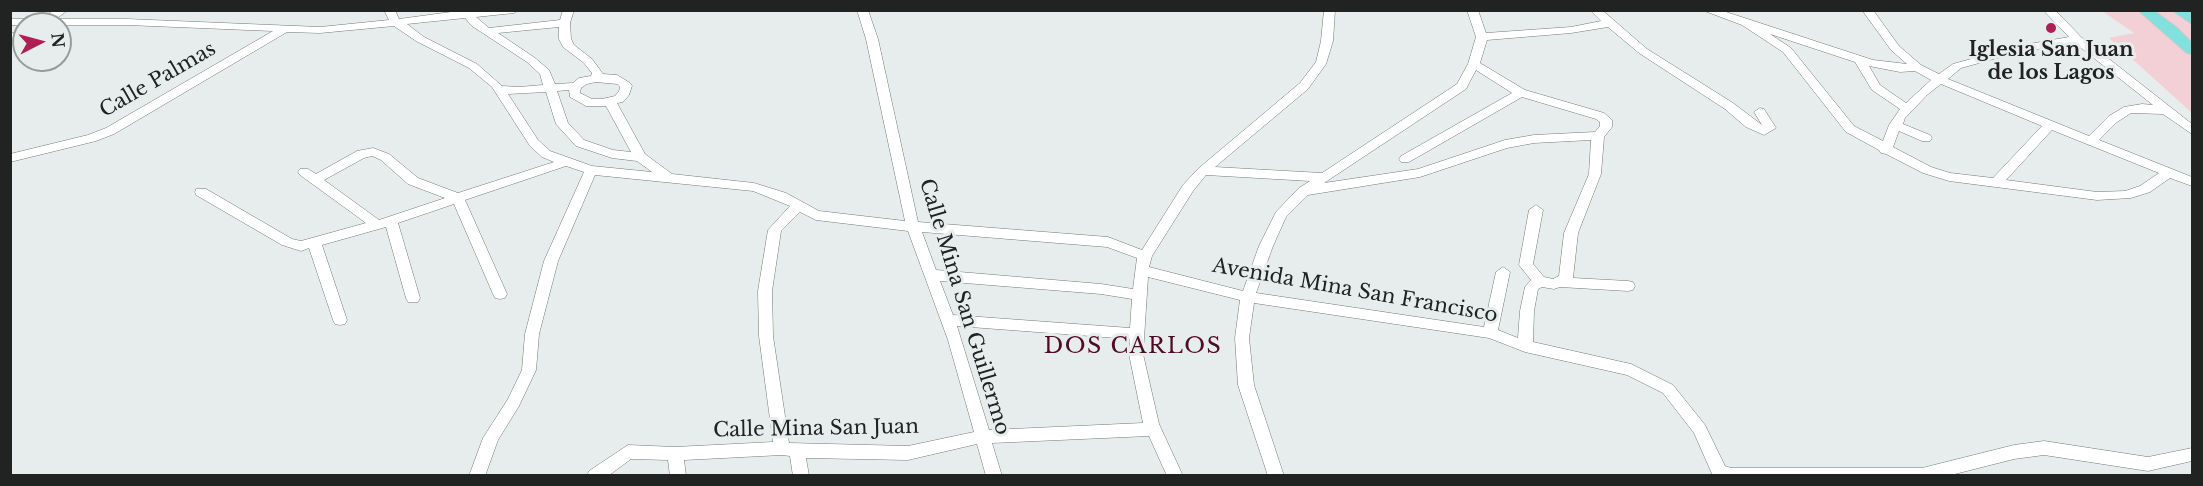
<!DOCTYPE html>
<html>
<head>
<meta charset="utf-8">
<style>
  body { margin:0 }
  #map { position:relative; width:2203px; height:486px; overflow:hidden; background:#e7edec; font-family:"Libre Baskerville",serif }
  canvas { display:block }
  .frame { position:absolute; inset:0; border:12px solid #212323; pointer-events:none }
  .north { position:absolute; left:12px; top:12px; width:60px; height:60px; box-sizing:border-box; background:#e7edec; border:2px solid #989c9c; border-radius:50%; rotate:84deg; font-size:16px; font-weight:700; line-height:24px; text-align:center; color:#212323 }
  .north::after { content:''; display:block; margin:auto; width:21px; height:27px; background:#af1f53; clip-path:polygon(50% 0,100% 100%,50% 72%,0 100%) }
</style>
</head>
<body>
<div id="map">
<canvas width="2203" height="486"></canvas>
<div class="frame"></div>
<div class="north">N</div>
</div>
<script>
const context = document.querySelector('canvas').getContext('2d');
context.lineJoin = 'round';
function paint(path, color) { context.fillStyle = color; context.fill(path, 'evenodd'); }
const toPath = rows => new Path2D(rows.map(r => 'M' + r).join(''));
function trace(path, color, width, dash) { context.strokeStyle = color; context.lineWidth = width; context.lineCap = dash ? 'butt' : 'round'; context.setLineDash(dash || []); context.stroke(path); }
function drawText(font, color, halo, rows, align = 'center') {
  context.font = font + ' "Libre Baskerville",serif'; context.lineWidth = 6; context.setLineDash([]); context.textBaseline = 'middle'; context.strokeStyle = halo; context.fillStyle = color; for (const [text, x, y, turn = 0] of rows) {
    context.save(); context.translate(x, y); context.rotate((+turn || 0) * Math.PI / 180); context.textAlign = isNaN(turn) ? turn : align; if (halo) context.strokeText(text, 0, 0); context.fillText(text, 0, 0); context.restore();
  }
}
const green = toPath([
  [2102,11,2192,11,2192,113,2109,38,2134,33]
]);
const minor = toPath([
  [54,10,68,10,56,19,127,19,320,27,389,20,384,10,395,10,399,19,466,10,519,10,514,13,476,17,489,28,560,20,563,10,574,10,570,23,571,39,574,45,592,59,603,74,617,75,630,83,632,86,629,95,623,102,617,103,645,154,672,174,754,183,786,193,819,211,905,221,866,39,857,10,868,10,878,39,918,222,1108,237,1142,250,1183,185,1199,168,1300,83,1316,62,1321,41,1324,10,1335,10,1333,41,1326,64,1308,89,1215,167,1322,173,1457,84,1468,64,1476,37,1467,10,1478,10,1486,33,1571,27,1601,21,1590,10,1602,10,1647,49,1733,103,1762,125,1754,112,1760,108,1764,109,1776,128,1764,135,1746,127,1725,109,1639,53,1608,27,1571,33,1487,40,1480,63,1525,90,1604,113,1612,120,1612,127,1604,137,1601,174,1578,233,1573,278,1628,281,1633,282,1635,286,1633,290,1628,291,1560,287,1554,289,1542,287,1538,289,1534,311,1533,342,1631,364,1673,385,1705,425,1725,466,1731,468,1922,468,2014,445,2044,441,2148,457,2192,448,2192,461,2148,471,2044,455,2014,459,1947,476,1713,476,1694,433,1663,393,1627,375,1525,352,1489,338,1254,303,1249,338,1254,385,1284,476,1268,476,1238,385,1235,338,1240,300,1148,277,1143,354,1159,424,1183,476,1167,476,1149,436,992,443,1002,476,986,476,977,444,908,460,806,458,809,476,793,476,790,456,782,455,684,460,686,476,670,476,668,460,631,459,608,476,587,476,589,471,628,445,675,447,773,442,759,336,758,291,768,230,790,206,753,191,595,175,558,261,539,334,536,370,519,406,498,440,485,476,469,476,483,438,508,399,522,370,525,334,544,261,584,172,566,166,465,200,507,294,505,298,500,299,495,298,493,294,454,204,398,223,420,298,418,302,408,302,406,298,386,227,322,245,347,320,345,324,340,325,335,324,333,320,309,248,301,251,282,245,196,195,195,192,196,189,206,189,292,239,301,241,366,223,300,175,298,172,300,169,308,169,316,174,357,151,373,148,389,154,418,178,458,193,554,162,542,157,530,146,492,87,469,68,416,41,394,26,320,33,287,32,114,134,96,141,10,162,10,154,88,135,106,128,273,31,127,25,10,25,10,19,41,19,54,10],
  [465,18,472,26,527,62,540,74,543,85,519,87,502,86,477,64,424,37,407,24,465,18],
  [559,27,559,39,563,47,584,63,592,73,591,76,579,78,573,83,555,84,549,70,535,58,498,33,559,27],
  [1476,70,1512,93,1401,156,1399,159,1401,162,1409,162,1522,97,1596,119,1600,122,1600,126,1595,132,1534,135,1505,140,1418,169,1324,183,1466,89,1476,70],
  [596,82,617,84,620,87,619,91,615,96,602,99,592,99,580,93,581,88,587,84,596,82],
  [569,90,570,97,586,106,606,106,631,152,613,150,584,140,568,123,557,91,569,90],
  [546,92,556,124,576,146,612,158,637,161,652,172,592,166,550,151,538,140,508,94,546,92],
  [1591,140,1589,174,1564,233,1559,276,1553,279,1544,277,1533,264,1543,210,1536,205,1529,210,1519,265,1531,280,1525,287,1520,311,1518,338,1498,330,1510,272,1503,267,1496,272,1484,327,1256,293,1273,246,1286,217,1308,195,1420,177,1507,148,1534,143,1591,140],
  [372,156,381,160,408,184,445,198,379,220,324,180,364,158,372,156],
  [1206,175,1310,181,1299,188,1276,212,1259,246,1243,291,1149,267,1152,256,1193,191,1206,175],
  [800,212,816,220,908,231,948,340,974,432,908,446,789,443,773,336,772,291,781,231,800,212],
  [922,232,1107,247,1137,258,1133,289,1101,284,936,270,922,232],
  [940,281,1101,294,1132,299,1130,328,953,315,940,281],
  [957,326,1130,339,1129,354,1143,423,989,430,957,326],
  [1702,10,1720,10,1873,60,1907,64,1891,50,1862,10,1873,10,1899,46,1921,65,1939,74,1953,64,2018,46,2069,37,2043,10,2055,10,2081,37,2192,124,2192,134,2163,114,2131,113,2117,122,2099,140,2192,177,2192,186,2170,178,2150,192,2131,198,2097,200,1949,181,1923,173,1886,154,1881,153,1879,150,1846,132,1783,52,1742,25,1702,10],
  [1770,34,1855,62,1872,90,1900,109,1889,125,1883,141,1854,126,1791,48,1770,34],
  [2075,43,2153,105,2142,104,2124,107,2109,116,2089,136,1948,79,1961,68,2019,52,2075,43],
  [1869,66,1900,72,1915,71,1931,80,1906,103,1880,85,1869,66],
  [1941,84,2042,126,1993,178,1950,173,1931,167,1893,147,1899,131,1922,141,1930,141,1932,138,1930,135,1903,124,1905,118,1927,95,1941,84],
  [2052,130,2159,173,2140,186,2125,191,2097,192,2006,180,2052,130],
  [24,29,24,36,10,42,10,34,24,29]
]);
const major = toPath([
  [2138,10,2153,10,2176,27,2192,43,2192,54,2187,53,2138,10],
  [2172,10,2187,10,2192,14,2192,24,2172,10]
]);
const markers = [
  [2051,28,6,"#af1f53"]
];
const poiNames = [
  ["Iglesia San Juan",2051,50],
  ["de los Lagos",2051,73]
];
const streetNames = [
  ["Calle Palmas",158,80,-30],
  ["Avenida Mina San Francisco",1355,291,10],
  ["Calle Mina San Guillermo",964,307,73],
  ["Calle Mina San Juan",816,429,-1]
];
const quarterNames = [
  ["DOS CARLOS",1133,347]
];
paint(green, '#f3d0d6');
trace(minor, '#737878', 1);
trace(major, '#cacaca', 2);
paint(minor, '#fff');
paint(major, '#82e1dd');
for (const [x, y, r, color] of markers) { const dot = new Path2D(); dot.arc(x, y, r, 0, 2 * Math.PI); context.fillStyle = color; context.fill(dot); trace(dot, '#e7edec', 2); }
drawText('bold 20px', '#212323', '#e7edec', poiNames);
drawText('20px', '#212323', '#e7edec', streetNames);
context.letterSpacing = '1.5px';
drawText('22px', '#500b23', '#e7edec', quarterNames);
context.letterSpacing = '0px';
</script>
</body>
</html>
